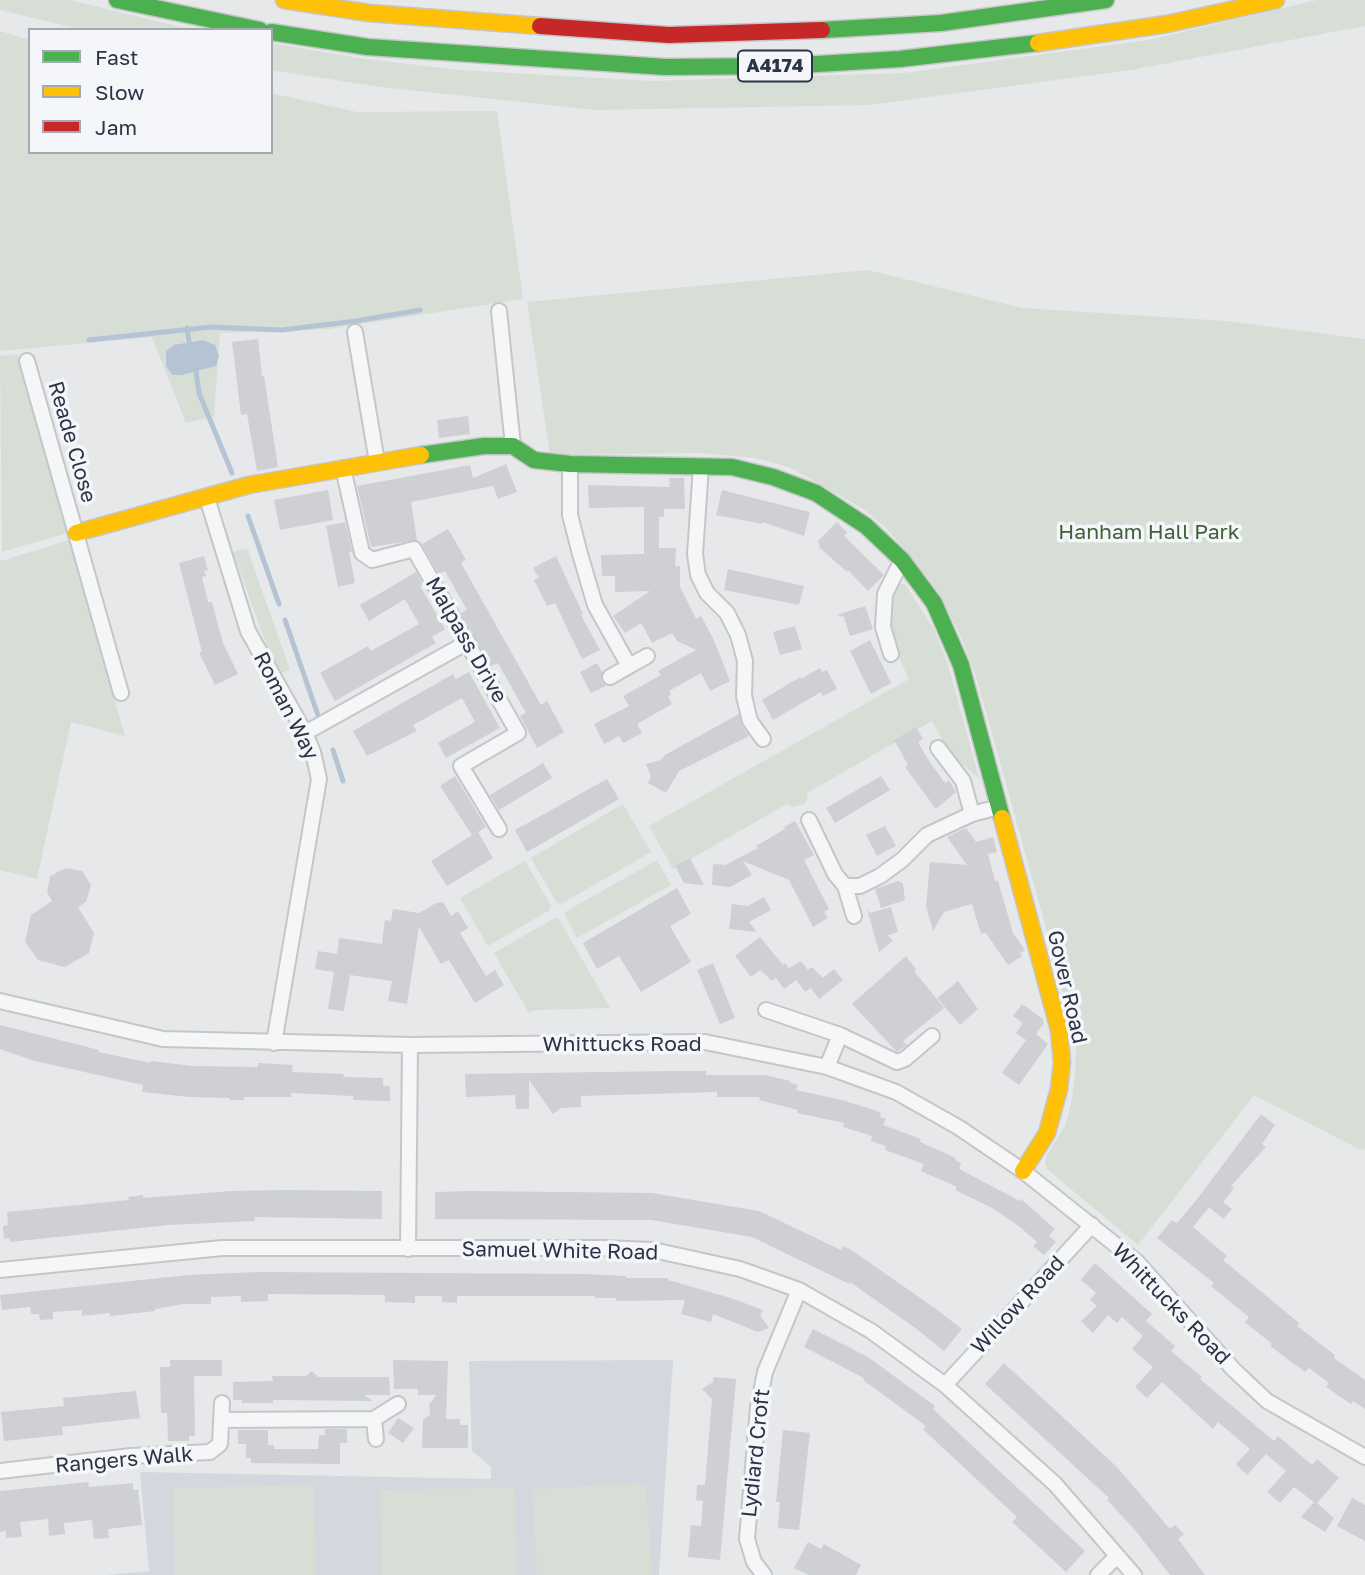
<!DOCTYPE html>
<html>
<head>
<meta charset="utf-8">
<style>
  body { margin:0 }
  #map { position:relative; width:1365px; height:1575px; overflow:hidden; background:#e6e8ea; font-family:"Golos Text",sans-serif }
  canvas { display:block }
  .legend { position:absolute; left:28px; top:28px; width:245px; height:126px; box-sizing:border-box; background:#f4f6f9; border:2px solid #a4a8b1; margin:0; padding:9px 12px; list-style:none; font-size:21px; color:#2b3445 }
  .legend li { display:flex; align-items:center; gap:14px; height:35px }
  .legend b { width:35px; border:2px solid #a4a8b1 }
</style>
</head>
<body>
<div id="map">
<canvas width="1365" height="1575"></canvas>
<ul class="legend">
<li><b style="height:9px;background:#4caf50"></b>Fast</li>
<li><b style="height:9px;background:#ffc107"></b>Slow</li>
<li><b style="height:9px;background:#c62828"></b>Jam</li>
</ul>
</div>
<script>
const context = document.querySelector('canvas').getContext('2d');
context.lineJoin = 'round';
function paint(path, color) { context.fillStyle = color; context.fill(path, 'evenodd'); }
const toPath = rows => new Path2D(rows.map(r => 'M' + r).join(''));
function trace(path, color, width, dash) { context.strokeStyle = color; context.lineWidth = width; context.lineCap = dash ? 'butt' : 'round'; context.setLineDash(dash || []); context.stroke(path); }
function drawText(font, color, halo, rows, align = 'center') {
  context.font = font + ' "Golos Text",sans-serif'; context.lineWidth = 7; context.setLineDash([]); context.textBaseline = 'middle'; context.strokeStyle = halo; context.fillStyle = color; for (const [text, x, y, turn = 0] of rows) {
    context.save(); context.translate(x, y); context.rotate((+turn || 0) * Math.PI / 180); context.textAlign = isNaN(turn) ? turn : align; if (halo) context.strokeText(text, 0, 0); context.fillText(text, 0, 0); context.restore();
  }
}
const built = toPath([
  [673,1360,659,1575,107,1575,149,1571,140,1472,491,1479,491,1467,472,1451,469,1361]
]);
const green = toPath([
  [0,0,70,0,193,30,83,30,0,10],
  [1317,0,1365,0,1365,26,1131,70,869,105,595,110,381,87,271,70,271,43,358,58,459,70,651,81,904,73,1149,40],
  [0,31,30,40,30,152,271,152,271,93,357,112,497,111,523,299,329,329,220,333,214,416,186,423,152,337,0,351],
  [868,270,1022,308,1226,321,1365,339,1365,1149,1361,1150,1254,1095,1138,1245,1047,1169,1045,1163,1048,1153,1065,1126,1071,1104,1075,1077,1076,1044,1055,960,976,676,962,639,939,593,914,559,885,527,862,508,791,468,756,458,700,453,550,455,527,302],
  [17,354,67,533,2,552,0,356],
  [69,540,125,736,71,722,37,879,0,870,0,559,1,561],
  [247,548,290,670,277,674,233,552],
  [899,584,905,584,934,629,948,665,979,778,956,759,947,748,932,721,807,793,808,797,804,804,792,807,787,804,673,869,649,826,909,679,895,649,891,630,890,615,895,587],
  [623,804,651,852,561,904,557,903,531,858],
  [657,860,671,885,577,938,565,916,565,912],
  [525,861,551,906,549,908,550,910,488,946,460,898],
  [555,918,559,919,610,1008,535,1010,529,1013,494,953],
  [646,1483,652,1575,537,1575,532,1489],
  [314,1485,316,1575,175,1575,173,1488],
  [515,1487,517,1575,382,1575,380,1490]
]);
const water = toPath([
  [203,340,215,345,219,356,216,366,182,375,172,375,166,366,166,351,174,345]
]);
const stream = toPath([
  [187,328,189,341],
  [89,340,211,327,282,330,356,321,420,310],
  [196,372,199,393,232,473],
  [248,516,279,604],
  [285,620,320,721],
  [333,750,343,781]
]);
const building = toPath([
  [258,339,262,376,264,376,278,467,257,471,247,414,241,415,232,342],
  [468,416,470,434,439,438,437,420],
  [506,464,517,492,498,499,493,486,411,502,417,540,371,547,357,486,470,465,473,478],
  [669,478,684,478,685,509,664,509,664,517,659,517,659,548,676,548,675,566,680,566,680,587,696,619,701,616,713,638,730,681,710,691,701,673,669,691,671,695,668,696,672,704,637,724,642,733,623,743,619,736,604,744,594,724,629,706,623,696,661,675,658,671,696,650,677,641,672,633,652,643,641,623,625,633,613,616,650,591,615,592,615,576,602,576,601,555,644,554,644,507,589,508,588,485,670,487],
  [328,490,333,520,280,530,274,500],
  [722,490,810,512,804,536,763,522,762,524,716,515],
  [345,522,352,552,349,552,355,583,338,587,326,526],
  [837,522,847,533,844,536,884,575,868,591,848,570,847,572,820,548,818,541],
  [448,529,466,560,461,563,541,705,547,701,564,732,537,748,520,716,526,713,498,663,491,666,461,613,467,610,445,571,439,574,422,544],
  [204,556,208,570,204,571,206,576,202,577,208,602,212,602,223,643,238,674,215,685,199,653,202,652,179,563],
  [556,556,583,614,581,615,600,650,582,659,555,603,547,606,534,580,539,578,533,568],
  [728,569,804,586,799,605,724,590],
  [416,572,423,584,420,586,445,629,432,637,436,643,335,701,320,673,368,646,371,651,419,624,405,599,369,621,360,605],
  [865,606,873,629,850,636,844,617,837,615],
  [795,626,802,649,780,655,773,632],
  [870,640,891,683,871,694,850,651],
  [597,663,602,672,601,681,606,686,591,693,580,672],
  [820,668,822,672,827,670,837,689,823,696,821,692,773,720,762,700,800,677,801,679],
  [469,672,500,728,446,758,438,743,475,722,462,698,413,725,417,731,367,756,353,731,453,674,456,679],
  [739,714,742,726,749,736,679,771,666,793,648,783,651,777,646,764,661,760,665,755],
  [916,727,923,739,918,742,929,761,945,783,949,780,956,792,936,809,905,767,908,765,894,740],
  [543,763,552,778,499,810,490,795],
  [455,776,486,827,478,832,493,858,447,886,431,861,472,835,440,786],
  [881,776,890,790,835,823,826,808],
  [607,779,619,799,527,852,515,830],
  [795,821,814,855,804,860,829,909,824,912,828,918,813,927,789,880,743,861,752,875,730,887,712,885,713,864,725,865,758,848,756,846,785,829,784,827],
  [885,826,896,846,877,856,866,835],
  [966,828,976,842,993,837,997,852,988,854,995,881,998,881,1013,933,1025,950,1020,953,1022,956,1008,965,986,933,981,934,972,904,944,912,933,931,926,906,930,862,967,865,947,837],
  [690,858,704,885,684,883,675,866],
  [66,868,82,871,91,885,86,902,78,907,94,933,89,953,65,967,38,960,25,942,31,915,52,901,47,892,50,876],
  [898,881,903,883,905,900,881,908,875,889],
  [677,888,691,914,670,926,691,962,641,992,619,956,597,969,583,943],
  [764,897,771,910,749,922,757,932,729,929,732,904,748,906],
  [443,902,451,916,458,911,468,928,460,933,486,976,495,970,504,985,475,1003,449,960,441,964,419,927,407,1004,388,1001,392,981,350,975,344,1011,328,1009,334,972,315,969,318,951,337,954,339,938,382,944,385,920,391,921,393,909,419,913,436,903],
  [891,907,898,932,888,935,893,941,879,952,867,909,870,913],
  [760,937,783,965,785,963,789,968,801,961,808,970,812,967,823,978,834,969,843,980,819,999,811,988,805,992,796,980,784,989,776,978,772,981,760,970,751,977,735,956],
  [906,956,916,969,914,971,944,1008,903,1041,907,1045,897,1052,852,1004],
  [713,963,735,1018,720,1024,697,970],
  [958,981,978,1009,960,1025,937,998],
  [1022,1004,1043,1019,1044,1023,1036,1034,1048,1044,1019,1085,1002,1073,1026,1040,1016,1033,1023,1023,1013,1016],
  [0,1025,99,1050,98,1052,151,1063,151,1061,192,1066,258,1067,258,1063,293,1065,292,1072,344,1074,343,1077,383,1078,383,1086,390,1086,390,1101,353,1100,353,1096,291,1093,291,1097,244,1097,244,1100,230,1100,230,1098,189,1097,142,1092,143,1085,35,1061,0,1049],
  [675,1071,706,1071,706,1075,766,1075,790,1081,790,1083,798,1085,796,1090,842,1100,877,1111,881,1114,880,1117,886,1119,883,1125,921,1139,920,1142,956,1158,955,1160,961,1163,959,1169,1020,1201,1021,1199,1055,1229,1049,1236,1056,1242,1044,1255,1033,1246,1037,1242,1020,1227,994,1209,955,1190,957,1187,921,1171,924,1164,885,1150,886,1146,871,1141,872,1136,843,1127,844,1123,797,1113,798,1110,759,1100,760,1097,717,1097,717,1092,581,1096,581,1107,561,1108,553,1114,529,1080,529,1109,516,1109,515,1095,466,1097,465,1074],
  [1261,1114,1275,1125,1262,1144,1266,1147,1231,1186,1234,1188,1223,1202,1232,1209,1223,1219,1209,1207,1193,1227,1227,1256,1223,1260,1299,1323,1297,1326,1335,1355,1334,1358,1365,1380,1365,1409,1353,1401,1351,1404,1326,1387,1329,1383,1309,1368,1305,1372,1270,1346,1272,1344,1245,1322,1249,1317,1211,1286,1214,1283,1157,1238,1172,1220,1177,1223,1198,1198],
  [285,1190,382,1191,382,1219,255,1217,255,1221,169,1225,10,1242,9,1238,4,1239,3,1226,8,1225,7,1212,129,1200,128,1197,143,1195,143,1198,231,1191],
  [472,1191,652,1193,759,1211,841,1250,843,1246,850,1249,936,1309,962,1329,944,1351,918,1330,850,1282,849,1284,752,1237,651,1220,435,1219,435,1192],
  [1095,1263,1152,1314,1146,1321,1175,1346,1171,1351,1202,1377,1200,1379,1274,1441,1278,1436,1312,1465,1317,1459,1339,1478,1317,1503,1334,1518,1325,1532,1301,1517,1314,1502,1294,1487,1280,1503,1267,1492,1286,1471,1266,1454,1247,1475,1236,1464,1250,1449,1218,1422,1213,1429,1162,1382,1147,1398,1135,1387,1153,1367,1132,1349,1143,1336,1122,1317,1117,1323,1108,1315,1093,1333,1081,1321,1097,1306,1090,1300,1096,1293,1081,1280],
  [258,1272,584,1274,626,1276,626,1278,668,1278,668,1280,731,1298,763,1310,760,1315,769,1328,758,1332,713,1314,711,1322,681,1314,685,1300,616,1301,616,1298,595,1298,595,1296,457,1296,457,1303,442,1302,442,1296,415,1296,415,1303,385,1302,385,1295,268,1294,268,1301,241,1302,241,1296,211,1297,211,1304,184,1304,155,1309,155,1311,110,1316,110,1313,82,1316,82,1310,53,1312,53,1319,40,1320,39,1314,31,1314,30,1307,2,1310,0,1295,188,1275],
  [813,1329,868,1357,935,1406,933,1409,1085,1551,1066,1572,1012,1522,1017,1517,928,1434,923,1429,926,1426,863,1380,864,1378,804,1347],
  [170,1360,222,1360,222,1376,194,1376,195,1436,189,1436,189,1441,168,1441,167,1413,161,1413,160,1367,170,1367],
  [393,1360,448,1361,446,1419,460,1419,460,1425,468,1425,468,1448,422,1448,423,1420,430,1415,429,1405,436,1395,418,1395,418,1389,394,1389],
  [1004,1363,1117,1467,1170,1529,1175,1525,1184,1534,1178,1539,1205,1575,1170,1575,1135,1530,1107,1500,1109,1498,985,1384],
  [312,1371,318,1377,389,1377,390,1395,364,1395,373,1401,273,1400,273,1403,242,1403,242,1400,233,1400,233,1382,273,1381,272,1376,306,1376],
  [714,1377,736,1379,720,1560,688,1557,691,1525,701,1526,703,1501,696,1500,697,1485,705,1485,712,1399,702,1389,713,1382],
  [136,1391,140,1418,62,1427,63,1435,4,1441,1,1412,64,1406,63,1398],
  [398,1418,414,1428,403,1443,388,1433],
  [325,1429,347,1429,347,1443,340,1443,340,1464,251,1463,251,1458,246,1458,246,1444,238,1444,238,1430,268,1430,268,1445,274,1445,274,1449,318,1449,319,1435,325,1435],
  [783,1430,810,1433,799,1530,778,1528,780,1502,776,1502],
  [88,1482,89,1487,133,1483,133,1490,138,1489,142,1525,108,1529,109,1538,94,1539,92,1520,64,1523,65,1534,49,1536,48,1519,20,1522,22,1537,6,1538,6,1531,0,1532,0,1491],
  [1352,1498,1365,1505,1365,1541,1337,1526],
  [808,1542,821,1549,824,1544,861,1565,856,1575,809,1575,794,1568]
]);
const street = toPath([
  [499,311,513,446],
  [355,332,377,462],
  [27,361,121,693],
  [570,464,570,515,580,554,595,605,629,666],
  [701,466,695,554,698,575,707,593,727,613,738,635,745,661,744,696,750,721,763,739],
  [343,468,362,553,372,560,414,549,518,733,461,766,499,829],
  [207,498,248,631,305,733,313,752,319,779,274,1043],
  [891,654,883,627,885,594,902,560],
  [610,677,647,656],
  [305,733,468,642],
  [938,748,963,781,972,814],
  [809,820,835,874,845,886,860,886,880,876,902,860,927,835,972,814,999,807],
  [845,886,854,916],
  [0,1001,163,1039,410,1045,705,1042,827,1067,896,1092,958,1127,1023,1171,1137,1262,1234,1370,1267,1401,1365,1457],
  [766,1010,840,1035,897,1062,905,1059,932,1036],
  [827,1067,840,1035],
  [408,1249,410,1045],
  [0,1270,222,1248,602,1248,653,1250,740,1269,799,1290,836,1311,871,1331,945,1385,1055,1484,1134,1575],
  [945,1385,1092,1225],
  [374,1419,376,1439],
  [221,1420,374,1419,398,1404],
  [0,1471,131,1456,210,1452,220,1444,222,1403],
  [764,1575,754,1562,747,1539,758,1407,765,1372,799,1290],
  [1098,1575,1117,1556]
]);
const fast = toPath([
  [117,0,260,30],
  [822,30,941,23,1106,0],
  [271,32,368,47,665,67,784,66,900,59,1038,43],
  [421,455,484,446,513,446,534,460,570,464,732,467,773,477,816,493,866,526,902,560,934,603,961,665,1002,818]
]);
const slow = toPath([
  [284,0,369,13,540,26],
  [1038,43,1167,24,1276,0],
  [76,533,249,485,421,455],
  [1002,818,1059,1030,1062,1062,1059,1089,1047,1133,1023,1171]
]);
const jam = toPath([
  [540,26,669,35,822,30]
]);
const shields = [
  [775,66,74]
];
const shieldNames = [
  ["A4174",775,66]
];
const streetNames = [
  ["Reade Close",72,442,74],
  ["Malpass Drive",466,640,60],
  ["Roman Way",286,706,63],
  ["Gover Road",1067,987,77],
  ["Whittucks Road",622,1044],
  ["Samuel White Road",560,1251,1],
  ["Whittucks Road",1171,1304,46],
  ["Willow Road",1018,1305,-47],
  ["Lydiard Croft",756,1453,-84],
  ["Rangers Walk",124,1460,-5]
];
const parkNames = [
  ["Hanham Hall Park",1149,532]
];
paint(built, '#d4d7dd');
paint(green, '#d6ded6');
paint(water, '#b4c4d5');
trace(stream, '#b4c4d5', 5);
paint(building, '#ced0d3');
trace(street, '#c4c6c8', 18);
trace(fast, '#c4c6c8', 19);
trace(slow, '#c4c6c8', 19);
trace(jam, '#c4c6c8', 19);
trace(street, '#f5f6f7', 14);
trace(fast, '#4caf50', 16);
trace(slow, '#ffc107', 16);
trace(jam, '#c62828', 16);
for (const [x, y, w] of shields) { const box = new Path2D(); box.roundRect(x - w / 2, y - 15.5, w, 31, 5); context.fillStyle = '#f4f6f9'; context.fill(box); trace(box, '#2b3445', 2); }
drawText('bold 19px', '#2b3445', null, shieldNames);
drawText('21px', '#2b3445', '#f4f6f9', streetNames);
drawText('21px', '#3f6138', '#f4f6f9', parkNames);
</script>
</body>
</html>
